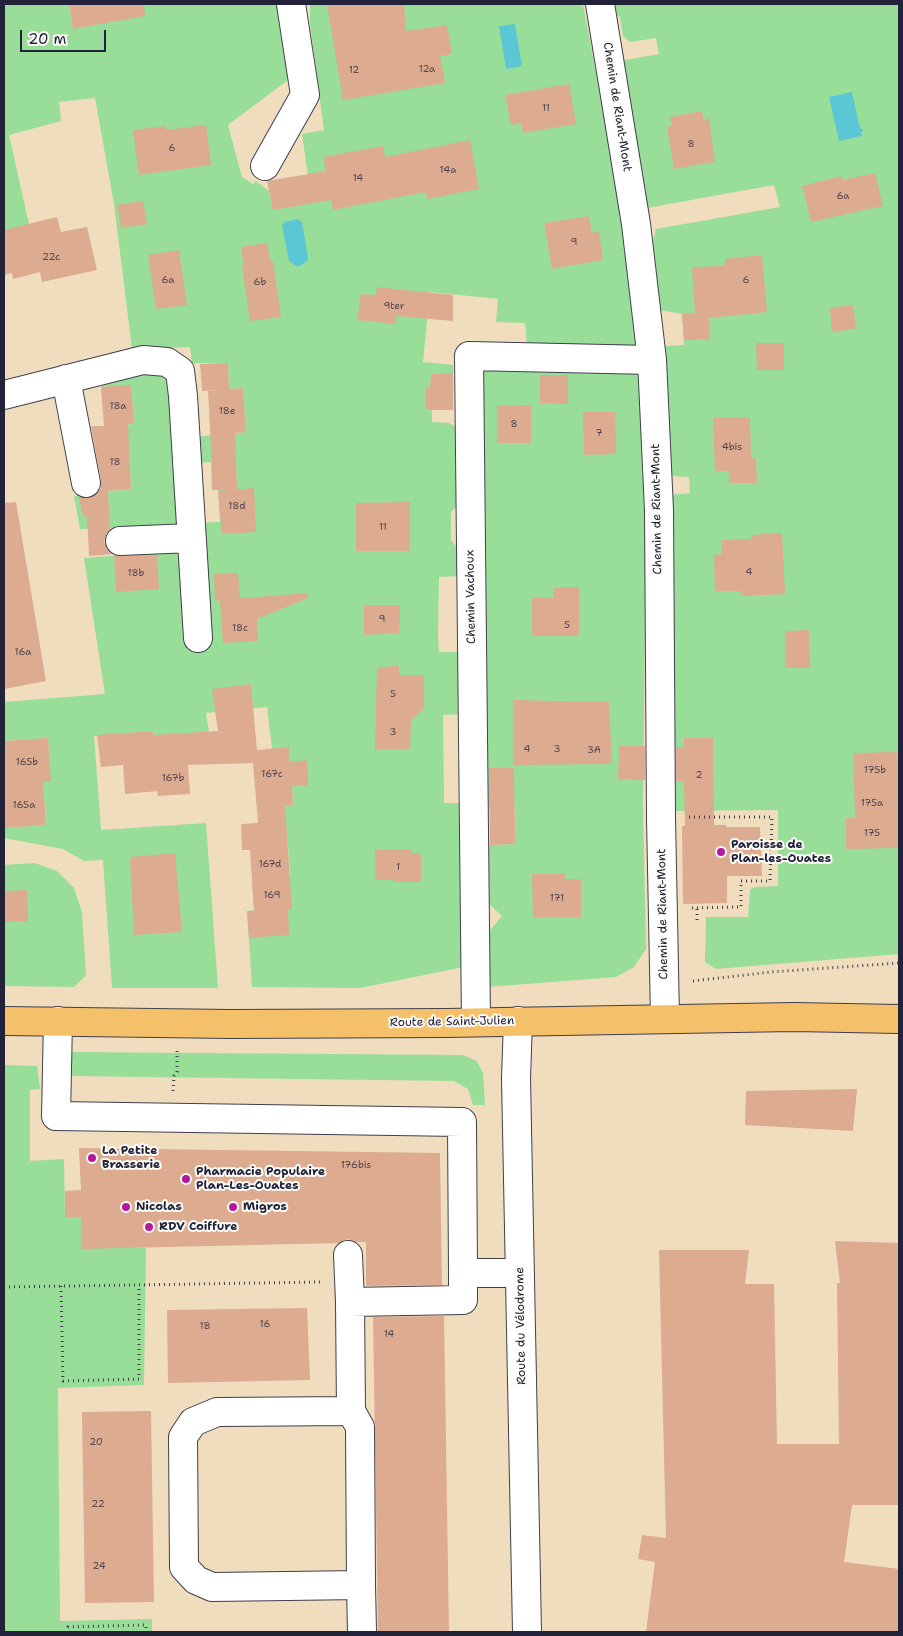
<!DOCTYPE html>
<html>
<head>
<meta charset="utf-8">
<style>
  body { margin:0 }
  #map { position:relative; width:903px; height:1636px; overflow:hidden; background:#f0ddbd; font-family:"Shantell Sans",sans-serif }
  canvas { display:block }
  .frame { position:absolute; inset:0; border:5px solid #22223b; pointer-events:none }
  .scale { position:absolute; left:20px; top:30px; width:86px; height:22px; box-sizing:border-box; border:2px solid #22223b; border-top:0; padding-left:6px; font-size:15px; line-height:18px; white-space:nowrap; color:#22223b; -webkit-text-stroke:4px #fdfcf7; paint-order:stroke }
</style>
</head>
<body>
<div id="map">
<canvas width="903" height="1636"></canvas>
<div class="frame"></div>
<div class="scale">20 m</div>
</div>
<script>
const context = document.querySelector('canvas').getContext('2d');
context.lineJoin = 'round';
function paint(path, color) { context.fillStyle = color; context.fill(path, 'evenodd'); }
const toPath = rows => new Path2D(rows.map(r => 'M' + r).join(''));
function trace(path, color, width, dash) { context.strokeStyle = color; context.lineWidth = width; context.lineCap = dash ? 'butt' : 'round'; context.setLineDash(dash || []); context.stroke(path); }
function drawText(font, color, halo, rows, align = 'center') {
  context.font = font + ' "Shantell Sans",sans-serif'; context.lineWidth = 4; context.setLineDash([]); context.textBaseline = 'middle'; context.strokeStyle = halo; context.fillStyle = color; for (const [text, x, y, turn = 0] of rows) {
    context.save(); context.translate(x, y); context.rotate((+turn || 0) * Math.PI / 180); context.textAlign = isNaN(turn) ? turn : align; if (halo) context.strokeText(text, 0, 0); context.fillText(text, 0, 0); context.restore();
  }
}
const green = toPath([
  [4,4,69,4,73,28,118,21,115,4,279,4,292,77,228,125,242,177,253,184,256,181,269,191,273,210,312,203,302,134,324,130,310,24,310,5,583,4,616,178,638,348,527,346,525,323,496,322,498,299,430,292,423,362,453,365,453,373,431,374,430,388,426,389,426,409,432,410,432,422,449,423,460,430,460,505,455,508,451,512,451,540,455,545,460,546,461,576,439,577,438,633,439,652,460,652,460,714,443,715,444,803,463,803,464,967,360,988,252,987,247,911,254,910,252,880,290,877,288,845,280,806,293,805,289,748,272,749,267,707,206,713,209,732,153,736,152,731,94,736,101,830,206,823,218,988,112,988,103,860,84,861,63,849,4,838,4,828,46,825,43,782,50,782,48,738,4,741,4,702,105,694,84,558,173,551,181,557,199,523,220,522,218,490,212,490,211,462,196,463,193,437,246,432,243,388,229,389,228,363,192,363,190,347,132,349,114,204,95,98,59,102,61,121,9,135,30,229,4,235],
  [609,4,899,4,899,954,716,969,705,962,706,917,748,917,750,890,754,887,778,886,778,810,669,811,670,495,690,493,689,477,672,476,664,346,684,345,682,314,660,310,652,245,656,229,780,207,774,185,647,208,620,61,659,54,656,38,630,42,623,36,620,17,610,10],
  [480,370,639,372,646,522,643,808,646,949,634,967,616,977,487,987,487,934,502,916,487,902,489,845,515,844,515,807,485,807],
  [130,374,162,374,171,379,180,525,80,529,74,496,101,492,131,489,129,451,117,425,134,424,131,386,101,387],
  [35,863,57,871,74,888,82,912,86,975,74,987,4,986,4,865],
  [70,1052,463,1055,477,1061,483,1073,485,1105,473,1105,468,1089,454,1081,70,1076],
  [4,1065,37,1066,40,1089,30,1090,30,1161,64,1159,65,1217,81,1217,81,1248,146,1248,144,1385,58,1388,60,1621,152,1619,152,1632,4,1632]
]);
const water = toPath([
  [515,24,522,66,506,69,499,26],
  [852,92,860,129,863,129,863,131,861,132,862,136,839,141,829,97],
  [298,219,302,222,308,258,307,261,298,267,289,261,282,225,285,222]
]);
const building = toPath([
  [69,4,144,4,145,16,73,29],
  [327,4,404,4,406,31,447,25,452,54,440,56,445,83,343,100],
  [569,84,576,124,523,133,521,123,511,125,505,95],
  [702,111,704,120,709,118,715,162,674,169,667,127,672,126,670,117],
  [206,125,211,165,139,175,133,130,165,126,167,130],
  [470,140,479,189,427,199,426,192,333,210,331,200,273,210,267,181,326,171,323,157,383,146,385,157],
  [875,173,883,206,811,222,802,186,842,176,843,180],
  [143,201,147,224,121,228,117,205],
  [589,216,592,233,599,231,603,260,552,269,544,223],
  [57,217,61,232,87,227,97,270,42,282,40,272,13,279,12,273,4,275,4,230],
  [267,243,271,261,273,261,281,317,250,321,242,266,244,266,241,247],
  [179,250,187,305,156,309,148,255],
  [762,255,767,312,709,318,710,339,684,340,682,314,695,313,692,267,726,266,725,259],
  [377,287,453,295,453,321,396,316,396,324,357,320,361,294,376,295],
  [853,305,856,329,832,332,830,308],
  [756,343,784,343,784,370,757,370],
  [228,363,229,389,243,388,246,432,235,433,237,490,212,490,212,465,208,391,218,390,202,391,200,364],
  [453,373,453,410,426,410,426,388,430,388,431,374],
  [540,375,568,375,568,404,540,403],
  [131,385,134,424,128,424,131,489,108,491,110,529,106,534,104,542,107,549,112,554,89,556,87,516,83,517,79,497,89,498,97,494,101,488,101,480,91,426,104,426,101,387],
  [531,405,531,443,497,443,497,406],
  [583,412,615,412,616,454,584,455],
  [750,417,751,458,756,458,757,483,729,483,729,471,715,471,713,418],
  [254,488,256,532,222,534,218,491],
  [16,502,46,681,4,689,4,503],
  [410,502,410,551,356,551,356,503],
  [782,533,785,594,741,596,741,591,715,591,714,555,722,554,721,540,751,539,751,535],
  [157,555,159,589,116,592,114,556],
  [238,573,240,598,215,601,214,574],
  [579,587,579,636,532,636,532,598,554,598,553,588],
  [307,593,308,598,257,619,258,641,223,643,220,600],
  [364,605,400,605,399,633,364,635],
  [809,630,810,668,785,668,785,631],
  [399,665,399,675,424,675,424,708,411,721,410,749,375,749,377,668],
  [251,684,257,750,289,747,290,762,307,760,308,785,292,786,293,805,285,806,292,910,288,910,289,935,249,938,247,911,254,911,252,880,250,850,242,850,241,824,258,823,253,763,188,765,190,794,158,796,157,791,125,794,123,765,101,767,97,735,153,731,153,735,218,731,212,689],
  [513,700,609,702,612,764,513,765],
  [48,738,51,782,43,782,46,825,4,828,4,741],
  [684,738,713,738,714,825,726,825,726,827,760,827,762,876,727,876,727,903,683,904,682,826,685,826,684,781,676,781,676,747,684,747],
  [619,746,645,746,645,780,618,779],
  [897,752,899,848,846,849,846,818,855,818,853,753],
  [489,768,514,768,515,844,490,845],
  [411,849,412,853,421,853,421,882,393,882,393,880,375,880,375,850],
  [175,853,182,932,134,935,130,857],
  [532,874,565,874,565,879,581,879,581,917,533,917],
  [27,890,28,921,4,922,4,891],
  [857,1089,853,1131,745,1125,746,1091],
  [79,1148,440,1153,442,1285,366,1286,366,1242,356,1242,348,1239,339,1243,81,1249,81,1217,65,1217,65,1191,81,1190],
  [835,1241,899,1243,899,1505,852,1505,844,1562,899,1569,899,1632,646,1632,655,1562,638,1559,642,1535,666,1538,659,1250,749,1250,745,1284,774,1284,777,1444,839,1444,837,1283,840,1283],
  [307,1308,310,1380,168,1383,167,1310],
  [444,1316,449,1632,378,1632,373,1317],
  [151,1411,154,1602,85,1603,82,1412]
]);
const path = toPath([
  [689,817,772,817,770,881,741,881,741,907,691,908],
  [697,909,697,924],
  [693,981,771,972,899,963],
  [173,1091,174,1076,177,1072,177,1050],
  [61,1286,63,1381,139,1379,139,1285],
  [4,1287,321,1282],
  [69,1632,68,1627,146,1625,146,1632]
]);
const minor = toPath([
  [600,4,636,224,652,360,659,510,661,818,665,1018],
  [265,166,305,95,291,4],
  [66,379,86,483],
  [4,395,143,360,167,362,180,371,183,396,198,638],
  [120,541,191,538],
  [58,1021,56,1116,462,1122,463,1273,520,1273],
  [518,1021,516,1078,527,1632],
  [476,1022,469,356,652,360],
  [348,1255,350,1302],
  [351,1411,360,1427,361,1585,212,1587,196,1580,184,1567,183,1437,193,1422,217,1412,351,1411,350,1302,463,1300,463,1273],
  [361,1585,362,1632]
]);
const major = toPath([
  [4,1021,230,1024,445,1023,794,1017,899,1019]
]);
const markers = [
  [721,852,5,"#b5179e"],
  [92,1158,5,"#b5179e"],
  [186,1179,5,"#b5179e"],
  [126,1207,5,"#b5179e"],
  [233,1207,5,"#b5179e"],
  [149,1227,5,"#b5179e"]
];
const numberNames = [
  ["12a",427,69],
  ["12",354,70],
  ["11",546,108],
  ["8",691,144],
  ["6",172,148],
  ["14a",448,170],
  ["14",358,178],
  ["6a",843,196],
  ["9",574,242],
  ["22c",51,257],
  ["6a",168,280],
  ["6",746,280],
  ["6b",260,282],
  ["9ter",394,306],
  ["18a",118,406],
  ["18e",227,411],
  ["8",514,424],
  ["7",599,433],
  ["4bis",732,447],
  ["18",115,462],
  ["18d",237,506],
  ["11",383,527],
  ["4",749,572],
  ["18b",136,573],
  ["9",382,619],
  ["5",567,625],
  ["18c",240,628],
  ["16a",23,652],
  ["5",393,694],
  ["3",393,732],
  ["4",527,749],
  ["3",557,749],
  ["3A",594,750],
  ["165b",27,762],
  ["175b",875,770],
  ["167c",272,774],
  ["2",699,775],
  ["167b",173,778],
  ["175a",872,803],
  ["165a",24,805],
  ["175",872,833],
  ["167d",270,864],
  ["1",398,867],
  ["169",272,895],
  ["171",557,898],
  ["176bis",356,1165],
  ["16",265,1324],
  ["18",205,1326],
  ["14",389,1334],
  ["20",96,1442],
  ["22",98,1504],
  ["24",99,1566]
];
const streetNames = [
  ["Chemin de Riant-Mont",617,107,81],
  ["Chemin de Riant-Mont",657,509,-91],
  ["Chemin Vachoux",471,597,-91],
  ["Chemin de Riant-Mont",663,914,-91],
  ["Route de Saint-Julien",452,1022,-1],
  ["Route du Vélodrome",521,1326,-91]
];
const poiNames = [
  ["Paroisse de",731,845],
  ["Plan-les-Ouates",731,859],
  ["La Petite",102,1151],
  ["Brasserie",102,1165],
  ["Pharmacie Populaire",196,1172],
  ["Plan-Les-Ouates",196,1186],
  ["Nicolas",136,1207],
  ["Migros",243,1207],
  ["RDV Coiffure",159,1227]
];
paint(green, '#98de98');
paint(water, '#5bc6d4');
paint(building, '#dcab90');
trace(minor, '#413e4e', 30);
trace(major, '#413e4e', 30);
trace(path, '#413e4e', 3, [1, 4]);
trace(minor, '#fff', 28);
trace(major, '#f4c16a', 28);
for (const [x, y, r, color] of markers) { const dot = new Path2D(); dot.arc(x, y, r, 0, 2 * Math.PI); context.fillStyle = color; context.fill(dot); trace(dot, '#fdfcf7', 2); }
drawText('10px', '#504450', null, numberNames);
drawText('12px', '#22223b', '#fdfcf7', streetNames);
drawText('bold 12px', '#22223b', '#fdfcf7', poiNames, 'left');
</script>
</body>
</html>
